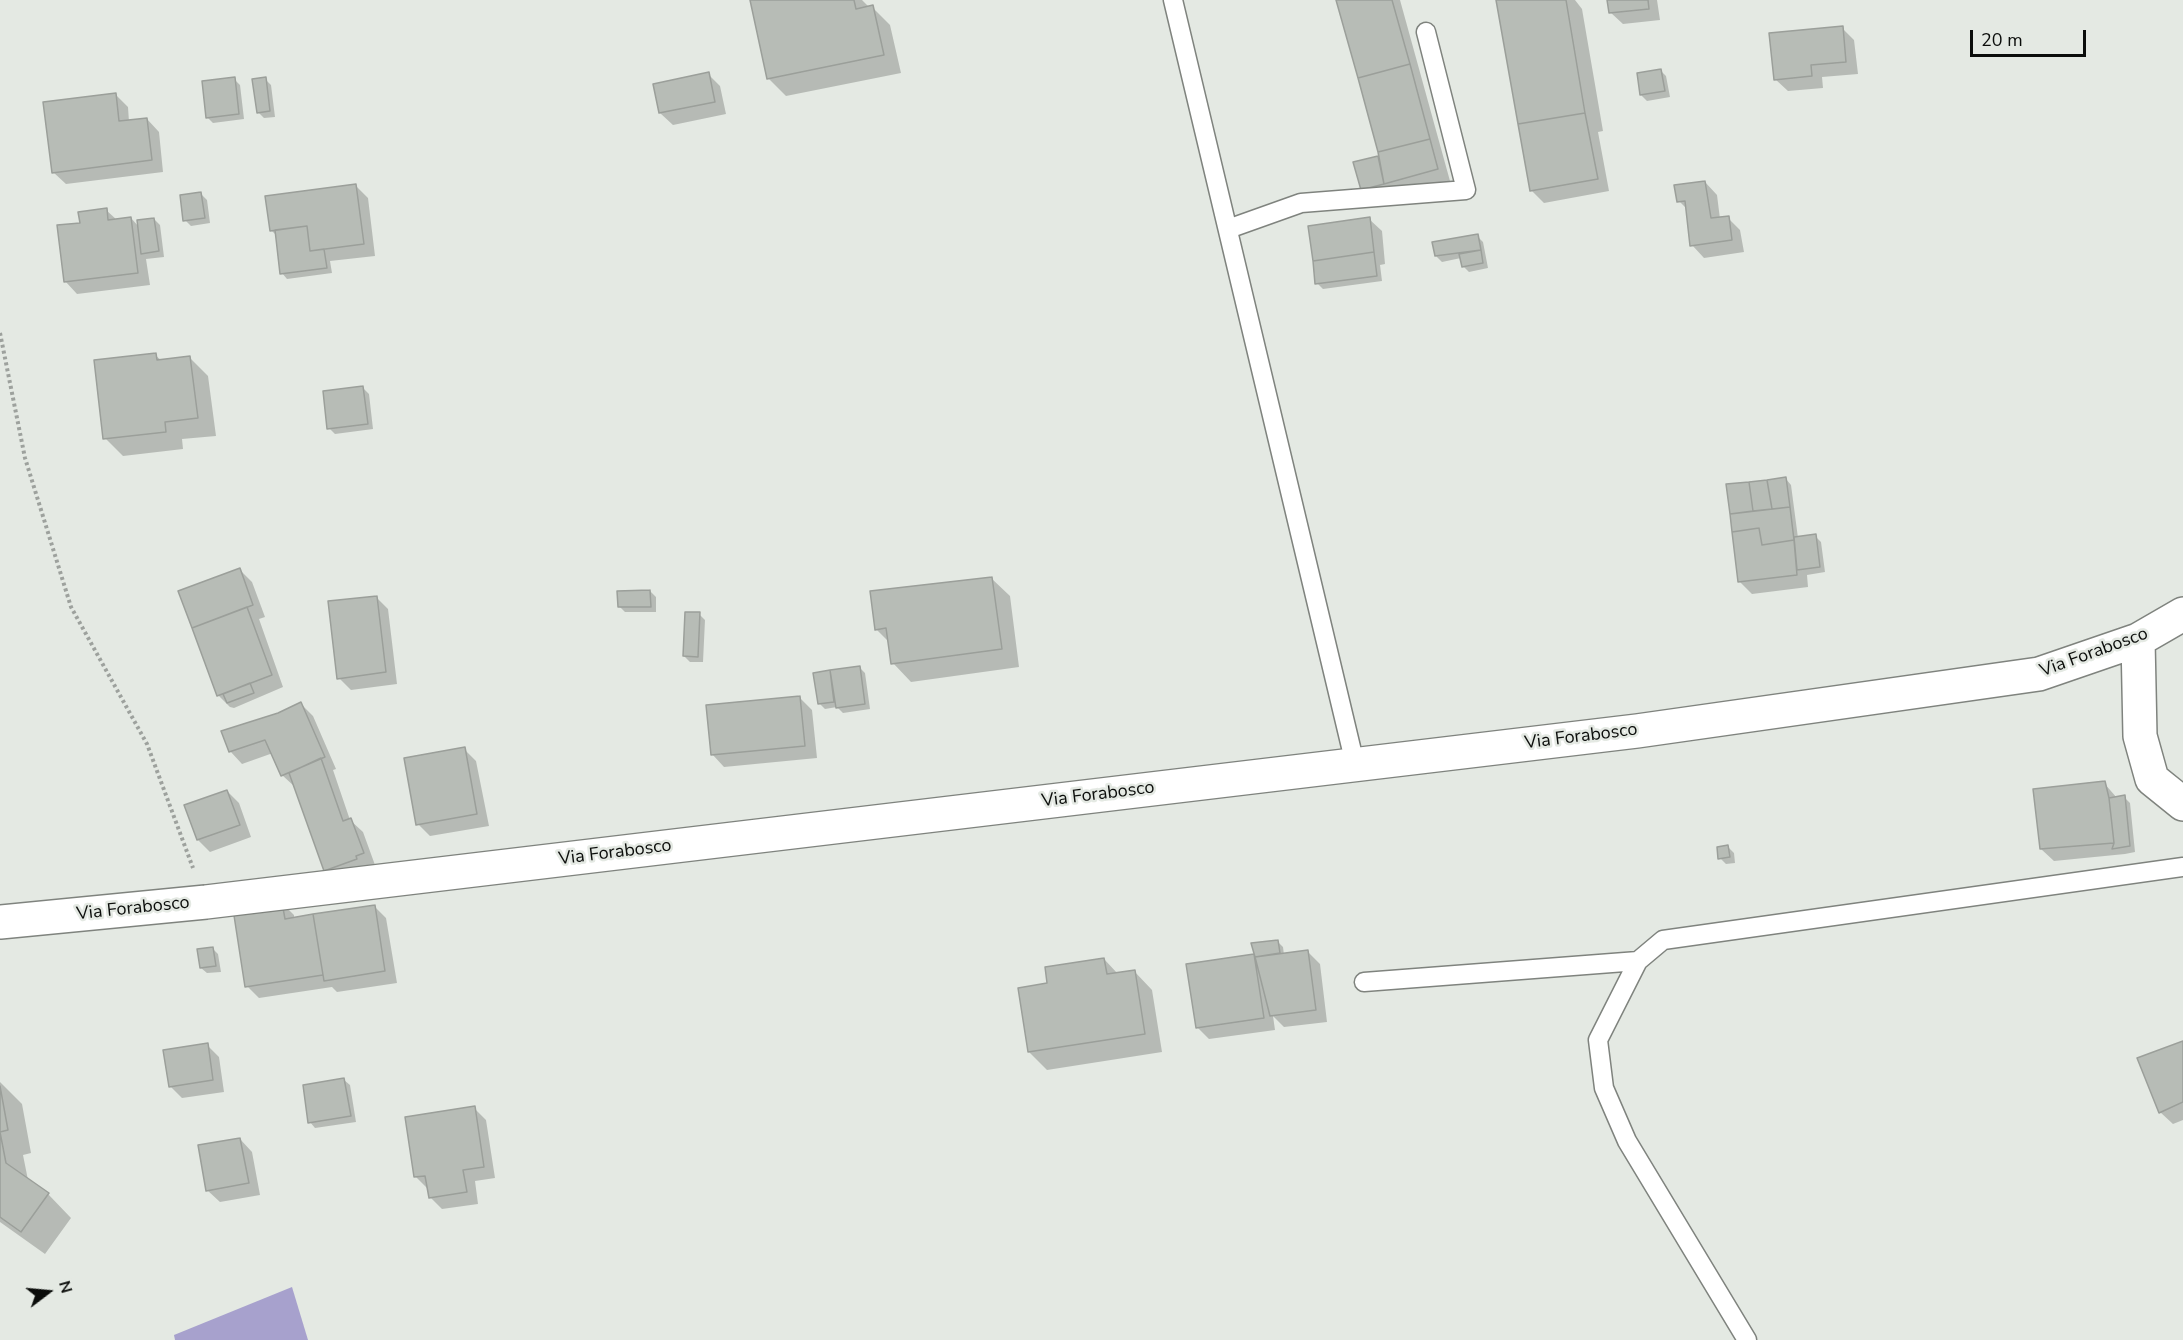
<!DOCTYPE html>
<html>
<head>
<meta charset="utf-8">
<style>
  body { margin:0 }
  #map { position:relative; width:2183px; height:1340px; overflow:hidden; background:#e4e9e3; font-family:"Nunito Sans",sans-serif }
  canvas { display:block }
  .north { position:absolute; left:18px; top:1262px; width:60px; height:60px; -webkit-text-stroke:4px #e4e9e3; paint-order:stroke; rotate:74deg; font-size:16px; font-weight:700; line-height:24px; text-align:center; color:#0b0d0b }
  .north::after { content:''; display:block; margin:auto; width:21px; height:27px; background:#0b0d0b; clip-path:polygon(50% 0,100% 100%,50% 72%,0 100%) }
  .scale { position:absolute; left:1970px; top:30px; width:116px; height:27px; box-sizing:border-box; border:3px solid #0b0d0b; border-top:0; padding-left:8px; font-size:18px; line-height:21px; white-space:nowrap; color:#0b0d0b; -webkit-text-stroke:4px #e4e9e3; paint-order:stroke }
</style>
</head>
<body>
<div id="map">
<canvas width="2183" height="1340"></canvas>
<div class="north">N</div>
<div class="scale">20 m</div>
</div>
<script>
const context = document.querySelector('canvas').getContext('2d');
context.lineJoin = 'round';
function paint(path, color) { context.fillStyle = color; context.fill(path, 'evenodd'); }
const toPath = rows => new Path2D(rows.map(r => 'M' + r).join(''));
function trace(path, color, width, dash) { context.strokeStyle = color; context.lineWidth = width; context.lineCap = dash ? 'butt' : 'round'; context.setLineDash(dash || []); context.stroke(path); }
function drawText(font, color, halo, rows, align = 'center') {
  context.font = font + ' "Nunito Sans",sans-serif'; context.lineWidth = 5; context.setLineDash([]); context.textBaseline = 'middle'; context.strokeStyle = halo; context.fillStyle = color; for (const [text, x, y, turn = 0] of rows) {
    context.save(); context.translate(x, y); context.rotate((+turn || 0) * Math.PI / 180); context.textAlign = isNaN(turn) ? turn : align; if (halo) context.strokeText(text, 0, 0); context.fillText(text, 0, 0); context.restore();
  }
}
const forest = toPath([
  [292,1287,308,1340,175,1340,174,1335]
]);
const shadow = toPath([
  [752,0,862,0,869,7,872,7,890,25,901,73,786,96,768,78],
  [1338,0,1400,0,1450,181,1398,195,1363,190,1377,157,1382,162],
  [1498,0,1575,0,1582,9,1603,131,1598,132,1609,191,1544,203,1532,191],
  [1609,0,1657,0,1660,20,1623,24,1610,12],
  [1842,28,1854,40,1858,74,1822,77,1823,88,1788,91,1775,79],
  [1660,70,1666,76,1670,97,1647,101,1641,95],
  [708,74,720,86,726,114,673,125,660,113],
  [234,79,240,85,244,119,213,123,207,117],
  [265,79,271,85,275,117,264,118,258,112],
  [115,94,128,107,129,122,147,119,159,132,163,172,66,184,53,172],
  [1705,182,1717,195,1720,219,1728,218,1740,230,1744,252,1704,258,1692,245,1688,210,1679,201],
  [356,186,368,198,375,256,330,261,332,273,287,279,282,273,277,236,271,230],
  [201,194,207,200,210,223,191,226,185,220],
  [106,210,117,220,131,218,139,227,154,219,160,225,164,257,146,259,150,285,77,294,65,281,81,224],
  [1369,219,1382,231,1385,264,1380,265,1382,281,1323,289,1317,283],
  [1477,236,1483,242,1488,268,1469,272,1463,266,1461,258,1442,262,1436,256],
  [155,355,162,361,190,358,208,376,216,436,182,439,183,449,123,456,105,438],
  [363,388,369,394,373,429,335,434,329,428],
  [1786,479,1791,485,1798,538,1815,536,1821,542,1825,572,1807,575,1808,587,1752,594,1740,582,1728,486],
  [240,570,252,582,265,617,259,619,283,687,234,708,230,707,218,695],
  [991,578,1010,596,1019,667,911,682,893,663,890,643,876,629],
  [650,591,656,597,656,612,625,612,619,606],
  [376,597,388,609,397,684,351,690,339,678],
  [699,614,705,620,703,662,690,662,684,656],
  [859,667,865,673,870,709,843,713,837,707,825,709,819,703,815,674],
  [800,698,812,710,817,758,724,767,712,754],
  [301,704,313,716,336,769,333,770,350,820,363,832,375,865,338,882,326,870,295,787,282,775,273,753,242,764,230,751,278,714],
  [464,749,476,761,489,826,430,836,418,824],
  [2104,783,2117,798,2124,797,2130,803,2135,852,2125,854,2054,861,2041,849],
  [227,791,239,803,251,837,210,852,198,840],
  [1728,847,1734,853,1735,863,1726,864,1720,858],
  [282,903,294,915,294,919,374,906,386,918,397,983,337,992,332,987,259,998,247,986],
  [1277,941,1283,947,1284,955,1308,952,1320,964,1327,1022,1284,1027,1273,1016,1275,1030,1209,1039,1197,1027,1253,955,1257,959,1253,944],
  [212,948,218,954,221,972,207,973,201,968],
  [1104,959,1118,974,1134,971,1152,990,1162,1052,1047,1070,1029,1052,1049,985],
  [2183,1042,2183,1120,2173,1124,2160,1112],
  [207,1045,219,1057,224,1092,182,1098,170,1086],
  [344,1080,350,1085,356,1122,315,1128,310,1122],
  [0,1082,22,1104,31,1153,23,1155,28,1180,48,1194,71,1218,45,1254,0,1222],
  [474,1108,486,1120,495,1178,475,1181,478,1204,442,1209,430,1197,428,1189,416,1177],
  [240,1139,252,1152,260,1195,220,1202,207,1190]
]);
const building = toPath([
  [750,0,854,0,856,9,873,5,884,55,767,79,750,0],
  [1336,0,1392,0,1410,64,1358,78,1336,0],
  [1496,0,1566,0,1585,113,1518,124,1496,0],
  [1607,0,1648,0,1649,9,1609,13,1607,0],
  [1843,26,1846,62,1811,65,1812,76,1774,80,1769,33,1843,26],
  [1410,64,1430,139,1378,152,1358,78,1410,64],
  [1661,69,1665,91,1640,95,1637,73,1661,69],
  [709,72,715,102,659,113,653,84,709,72],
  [235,77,239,114,206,118,202,81,235,77],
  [266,77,270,111,257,113,252,79,266,77],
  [116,93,119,121,147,118,152,160,52,173,43,102,116,93],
  [1585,113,1598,179,1530,191,1518,124,1585,113],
  [1430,139,1438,169,1384,184,1378,152,1430,139],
  [1378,156,1384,184,1361,190,1353,162,1378,156],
  [1705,181,1711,218,1729,216,1732,240,1690,246,1685,201,1677,202,1674,185,1705,181],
  [356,184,364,244,310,251,307,226,270,231,265,196,356,184],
  [201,192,205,218,183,221,180,195,201,192],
  [107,208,108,220,131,217,138,273,64,282,57,225,80,223,78,212,107,208],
  [1370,217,1374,252,1313,261,1308,226,1370,217],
  [154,218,159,251,141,254,137,220,154,218],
  [307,226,310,251,324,249,327,268,280,274,275,230,307,226],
  [1478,234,1481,250,1435,256,1432,242,1478,234],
  [1481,250,1483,263,1462,267,1459,254,1481,250],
  [1374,252,1377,276,1315,284,1313,261,1374,252],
  [156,353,157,360,190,356,198,418,165,422,166,432,103,439,94,360,156,353],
  [363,386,368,424,327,429,323,391,363,386],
  [1786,477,1790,507,1772,509,1767,480,1786,477],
  [1767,480,1772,509,1753,511,1749,482,1767,480],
  [1749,482,1753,511,1730,514,1726,484,1749,482],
  [1790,507,1794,540,1762,545,1759,528,1732,532,1730,514,1790,507],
  [1759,528,1762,545,1794,540,1797,575,1738,582,1732,532,1759,528],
  [1816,534,1820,567,1797,570,1794,537,1816,534],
  [240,568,253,605,192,628,178,591,240,568],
  [992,577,1002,649,891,664,886,628,875,630,870,591,992,577],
  [650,590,651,607,618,607,617,591,650,590],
  [377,596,386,672,337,679,328,601,377,596],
  [247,607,272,675,217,696,192,628,247,607],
  [685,612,700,612,698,657,683,656,685,612],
  [860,666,865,704,836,708,830,670,860,666],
  [830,670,834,702,818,704,813,673,830,670],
  [250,683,254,693,227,703,223,694,250,683],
  [800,696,805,746,711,755,706,705,800,696],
  [301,702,325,757,281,776,265,740,229,752,221,731,278,713,301,702],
  [465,747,477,814,416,825,404,758,465,747],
  [321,758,343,821,351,818,364,853,356,856,357,859,324,871,289,773,321,758],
  [2105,781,2109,798,2114,843,2040,849,2033,789,2105,781],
  [227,790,240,825,197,840,184,805,227,790],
  [2125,795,2130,846,2112,849,2114,843,2109,798,2125,795],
  [1728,845,1730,857,1718,859,1717,847,1728,845],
  [282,902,285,919,313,914,323,975,245,987,233,909,282,902],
  [375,905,385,971,324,981,313,914,375,905],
  [1278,940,1280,953,1255,957,1251,943,1278,940],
  [213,947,216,966,200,968,197,949,213,947],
  [1308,950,1316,1010,1270,1016,1255,957,1308,950],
  [1254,954,1264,1018,1196,1028,1186,964,1254,954],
  [1104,958,1107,974,1135,970,1145,1034,1028,1052,1018,988,1047,983,1045,967,1104,958],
  [2183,1041,2183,1102,2159,1113,2137,1058,2183,1041],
  [208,1043,213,1080,169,1087,163,1050,208,1043],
  [344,1078,351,1116,308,1123,303,1085,344,1078],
  [0,1086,8,1130,0,1132,6,1163,49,1193,21,1232,0,1217,0,1086],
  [475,1106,484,1167,463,1170,467,1192,429,1198,425,1176,414,1177,405,1117,475,1106],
  [240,1138,249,1183,206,1191,198,1145,240,1138]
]);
const path = toPath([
  [0,333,25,458,71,607,147,744,193,868]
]);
const lane = toPath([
  [1173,0,1355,764],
  [1228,229,1301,203,1466,190,1426,32],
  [1364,982,1638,961],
  [1747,1340,1627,1141,1604,1088,1598,1040,1638,961,1663,940,2183,867]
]);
const street = toPath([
  [2138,640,2140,736,2152,779,2183,804],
  [0,922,206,902,1637,731,2039,674,2138,640,2183,614]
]);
const streetNames = [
  ["Via Forabosco",2094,653,-20],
  ["Via Forabosco",1581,737,-7],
  ["Via Forabosco",1098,795,-7],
  ["Via Forabosco",615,853,-7],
  ["Via Forabosco",133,909,-6]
];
paint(forest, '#a7a1cd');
paint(shadow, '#0003');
paint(building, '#b7bcb6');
trace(building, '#9b9f9a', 1.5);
trace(lane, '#7f837e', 21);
trace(street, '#7f837e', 36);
trace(path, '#9da19d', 4, [3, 3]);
trace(lane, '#fff', 18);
trace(street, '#fff', 33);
drawText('18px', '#0b0d0b', '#e4e9e3', streetNames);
</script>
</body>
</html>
